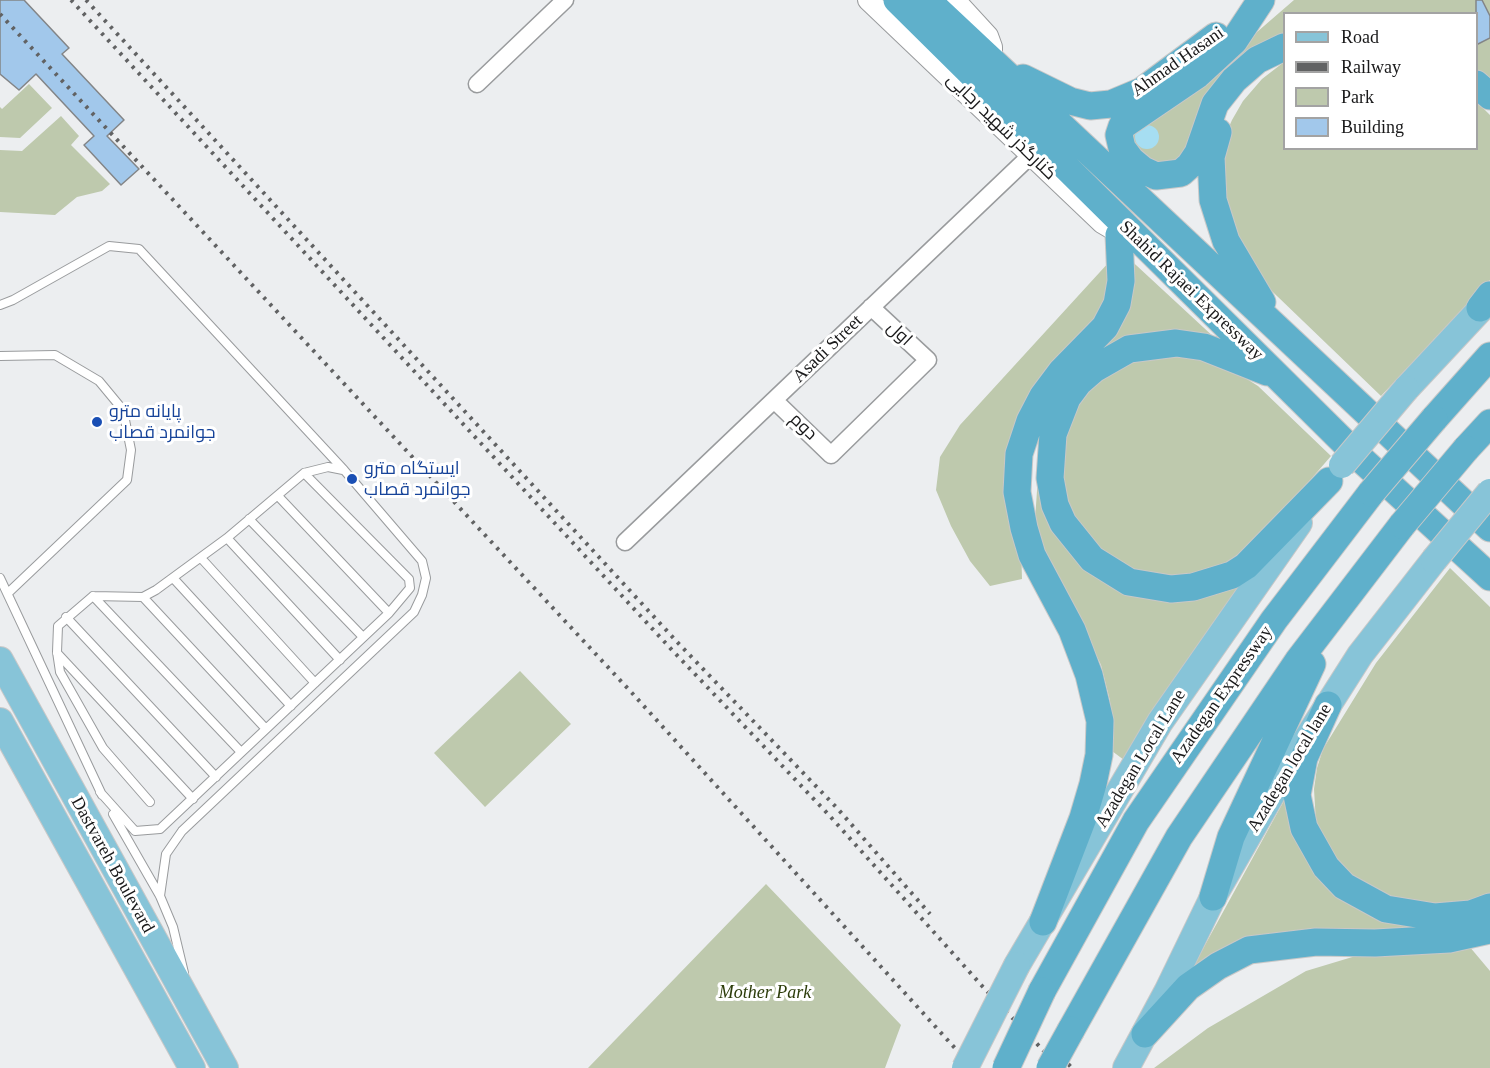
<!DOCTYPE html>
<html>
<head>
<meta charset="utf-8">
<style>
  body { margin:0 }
  #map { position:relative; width:1490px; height:1068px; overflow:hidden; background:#eceef0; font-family:"Times New Roman",serif }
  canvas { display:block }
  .legend { position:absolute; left:1283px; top:12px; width:195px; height:138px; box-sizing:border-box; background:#fff; border:2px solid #a3a3a3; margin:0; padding:8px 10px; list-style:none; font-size:18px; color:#19191a }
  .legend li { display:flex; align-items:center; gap:12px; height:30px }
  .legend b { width:30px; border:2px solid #a3a3a3 }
</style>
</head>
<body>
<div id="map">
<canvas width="1490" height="1068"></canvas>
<ul class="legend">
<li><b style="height:8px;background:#87c4d8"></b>Road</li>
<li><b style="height:8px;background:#616263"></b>Railway</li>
<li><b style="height:16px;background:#bec9ad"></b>Park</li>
<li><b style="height:16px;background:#a2c8eb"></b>Building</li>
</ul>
</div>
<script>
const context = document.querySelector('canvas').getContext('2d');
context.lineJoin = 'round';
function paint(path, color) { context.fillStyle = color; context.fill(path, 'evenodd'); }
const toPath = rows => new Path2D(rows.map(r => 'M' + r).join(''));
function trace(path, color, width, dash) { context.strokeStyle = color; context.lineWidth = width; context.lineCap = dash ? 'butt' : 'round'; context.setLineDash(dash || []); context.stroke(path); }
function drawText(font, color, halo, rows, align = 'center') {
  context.font = font + ' "Times New Roman",Cairo,serif'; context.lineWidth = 6; context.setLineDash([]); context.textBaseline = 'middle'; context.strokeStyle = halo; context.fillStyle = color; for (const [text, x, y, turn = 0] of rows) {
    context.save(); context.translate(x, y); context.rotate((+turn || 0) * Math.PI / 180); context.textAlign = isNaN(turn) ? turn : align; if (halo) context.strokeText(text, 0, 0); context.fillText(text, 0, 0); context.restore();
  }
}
const green = toPath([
  [1294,0,1490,0,1490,89,1477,77,1476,14,1284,14,1284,37,1189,153,1172,166,1141,159,1130,130,1227,58],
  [1284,62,1284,148,1476,148,1477,102,1490,115,1490,280,1381,396,1251,271,1220,194,1225,136,1232,120,1243,101,1262,79],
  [29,84,52,108,20,138,0,137,0,107,2,109],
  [61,116,79,136,71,145,110,184,102,191,77,197,55,215,0,212,0,150,22,151],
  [1123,253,1217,340,1082,365],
  [1110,261,1108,308,1036,393,1021,545,1022,579,990,586,970,561,951,526,936,490,940,457,960,425],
  [1195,355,1228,367,1258,386,1331,456,1242,559,1177,579,1132,573,1091,543,1062,495,1064,427,1077,400,1106,371,1149,356],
  [1038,476,1125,587,1255,567,1124,760,1112,751,1110,701,1101,665,1047,556,1035,520],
  [1450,568,1490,607,1490,897,1479,903,1411,908,1338,868,1316,823,1314,789,1317,768,1323,749,1376,663],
  [520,671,571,724,485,807,434,753],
  [1286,797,1302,843,1426,925,1188,976],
  [766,884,901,1025,885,1068,588,1068],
  [1469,946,1490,971,1490,1068,1154,1068,1208,1028,1306,971,1359,955]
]);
const water = toPath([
  '1135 137a12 12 0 1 1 24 0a12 12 0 1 1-24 0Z'
]);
const building = toPath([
  [0,0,24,0,69,48,62,54,124,120,107,136,139,169,121,185,84,145,94,136,36,74,19,90,0,74,0,0],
  [1476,0,1482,0,1490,16,1490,38,1476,45,1476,0]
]);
const service = toPath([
  [0,305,13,300,109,246,139,249,344,470,422,561,426,578,422,595,414,612,182,831,166,854,160,896],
  [0,356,55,355,99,381,123,410,131,450,127,480,8,593],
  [278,496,389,613],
  [249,519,363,637],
  [227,538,340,660],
  [201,558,315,683],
  [0,578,102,795],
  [174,579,291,706],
  [93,596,241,752],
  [143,597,266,729],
  [66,617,216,777],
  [57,653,193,799],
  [100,792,135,831,160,829,389,613,410,588,409,579,304,473],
  [150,802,103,748,60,672,57,652,58,626,93,596,143,597,156,590,227,538,304,473,328,467,343,470],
  [113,814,160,896,173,927,184,973]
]);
const minor = toPath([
  [477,84,565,0],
  [774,400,831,455,928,360,871,307],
  [625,542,1030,156]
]);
const tertiary = toPath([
  [868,0,1102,223,1131,240],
  [955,0,988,36,992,47,992,60]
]);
const primary = toPath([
  [1406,389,1490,299],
  [0,660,225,1068],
  [0,721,192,1068],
  [1017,965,1160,722,1299,523],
  [1126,1068,1167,992,1213,897,1276,787,1360,655,1434,560]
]);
const trunk = toPath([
  [897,0,1362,460,1490,577],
  [927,0,1490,528],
  [1261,0,1234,41,1197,75,1122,126,1119,135,1122,148,1131,160,1143,170,1156,176,1181,173,1190,165,1198,153,1215,104,1234,80,1257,60,1284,47],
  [1023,78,1070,101,1090,106,1111,104,1142,91,1216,36],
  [1476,84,1490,96],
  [1218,132,1211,157,1213,200,1226,241,1262,302],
  [1480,308,1490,295],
  [1267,372,1204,347,1176,343,1129,349,1094,369,1079,382,1067,398,1053,434,1050,478,1055,505,1063,523,1092,559,1129,582,1171,589,1193,587,1232,575,1246,566,1329,481],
  [1434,419,1490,356],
  [1466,449,1490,423],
  [1328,705,1304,758,1297,795,1304,828,1326,867,1344,886,1386,909,1435,917,1471,914,1490,907],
  [1213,897,1231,837,1312,664],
  [1043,922,1083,818,1093,784,1099,755,1100,721,1089,675,1072,630,1032,555,1024,528,1017,492,1019,454,1030,421,1043,396,1061,372,1105,327,1117,304,1121,281,1119,235],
  [1042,991,1136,821,1274,620,1371,493],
  [1071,1030,1179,837,1298,661,1402,525],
  [1145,1034,1188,987,1218,966,1249,950,1316,942,1375,943,1449,939,1490,930]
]);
const rail = toPath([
  [71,0,672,650,828,814,983,987,1060,1068],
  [86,0,679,644,837,808,930,914],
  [0,14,632,693,973,1068],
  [1056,1051,1072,1068]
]);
const primaryBridge = toPath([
  [1342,465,1406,389],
  [1434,560,1490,492],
  [965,1068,1017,965]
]);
const trunkBridge = toPath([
  [1371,493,1434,419],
  [1402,525,1466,449],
  [1006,1068,1042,991],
  [1050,1068,1071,1030]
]);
const markers = [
  [97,422,6,"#1a4fb4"],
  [352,479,6,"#1a4fb4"]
];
const streetNames = [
  ["Ahmad Hasani",1178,62,-35],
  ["کنارگذر شهید رجایی",1001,127,44],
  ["Shahid Rajaei Expressway",1191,291,44],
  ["اول",899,334,43],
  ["Asadi Street",828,349,-44],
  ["دوم",803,427,44],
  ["Azadegan Expressway",1222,695,-55],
  ["Azadegan Local Lane",1141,759,-59],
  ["Azadegan local lane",1290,768,-59],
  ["Dastvareh Boulevard",112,865,61]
];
const transitNames = [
  ["پایانه مترو",109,412],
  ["جوانمرد قصاب",109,433],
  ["ایستگاه مترو",364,469],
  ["جوانمرد قصاب",364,490]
];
const parkNames = [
  ["Mother Park",765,993]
];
paint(green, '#bec9ad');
paint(water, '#a6def2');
paint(building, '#a2c8eb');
trace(building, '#838587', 1.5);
trace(service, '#999b9d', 10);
trace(minor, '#999b9d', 19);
trace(tertiary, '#999b9d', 22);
trace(primary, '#c8c8c8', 28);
trace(trunk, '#c8c8c8', 29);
trace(service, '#fff', 8);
trace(minor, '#fff', 16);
trace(tertiary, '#fff', 20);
trace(primary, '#87c4d8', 26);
trace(trunk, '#5fb0cb', 27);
trace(rail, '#616263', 4, [3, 6]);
trace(primaryBridge, '#c8c8c8', 28, []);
trace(trunkBridge, '#c8c8c8', 29, []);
trace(primaryBridge, '#87c4d8', 26);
trace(trunkBridge, '#5fb0cb', 27);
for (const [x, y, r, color] of markers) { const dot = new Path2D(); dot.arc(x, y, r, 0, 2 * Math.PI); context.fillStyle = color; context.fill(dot); trace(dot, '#fff', 2); }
drawText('18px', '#19191a', '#fff', streetNames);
drawText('18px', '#164399', '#fff', transitNames, 'left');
drawText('italic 18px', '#2d3d0b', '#fff', parkNames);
</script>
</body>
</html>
